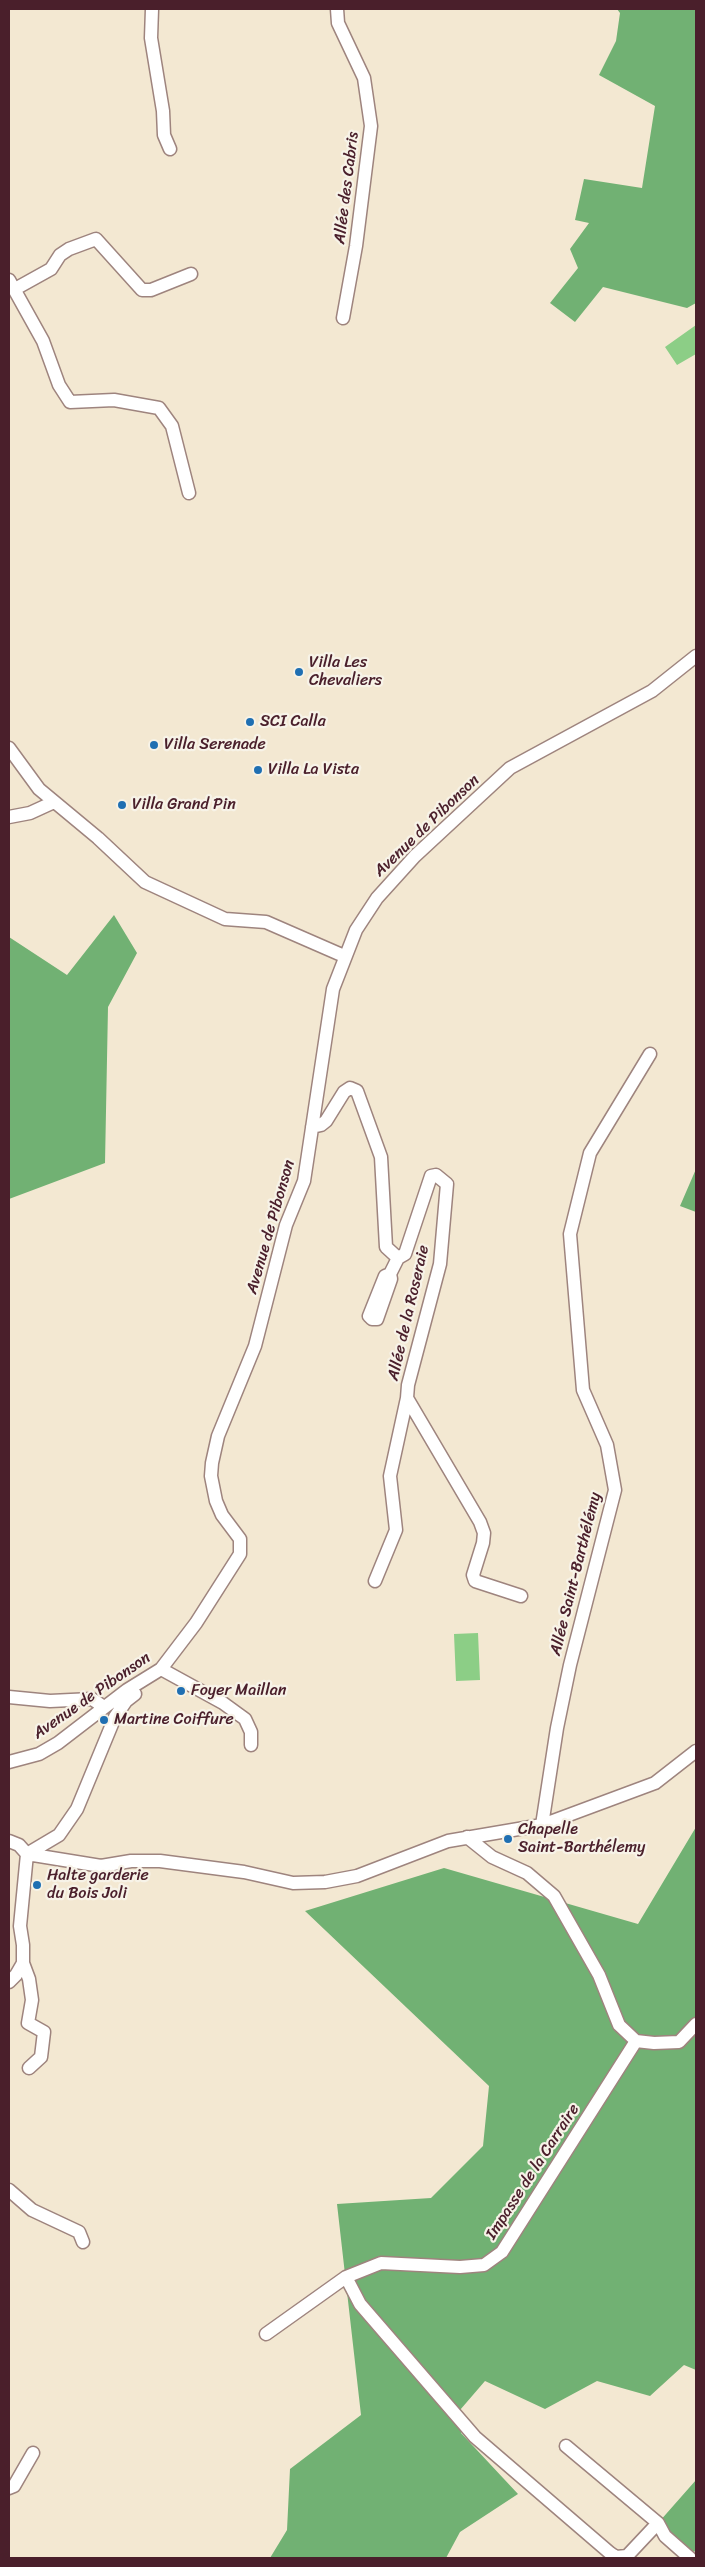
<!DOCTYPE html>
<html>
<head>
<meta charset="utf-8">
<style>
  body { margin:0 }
  #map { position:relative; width:705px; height:2567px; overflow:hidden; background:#f3e8d2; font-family:Sriracha,sans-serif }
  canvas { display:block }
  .frame { position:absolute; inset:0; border:10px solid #4a1f2b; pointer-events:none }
</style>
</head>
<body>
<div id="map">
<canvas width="705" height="2567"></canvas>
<div class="frame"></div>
</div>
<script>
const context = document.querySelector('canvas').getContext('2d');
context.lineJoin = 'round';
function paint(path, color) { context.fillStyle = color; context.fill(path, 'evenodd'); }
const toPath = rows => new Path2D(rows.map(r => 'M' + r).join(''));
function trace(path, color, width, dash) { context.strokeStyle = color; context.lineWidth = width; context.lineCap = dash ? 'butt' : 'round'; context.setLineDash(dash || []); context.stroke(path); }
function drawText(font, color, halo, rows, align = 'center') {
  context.font = font + ' Sriracha,sans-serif'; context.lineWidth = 4.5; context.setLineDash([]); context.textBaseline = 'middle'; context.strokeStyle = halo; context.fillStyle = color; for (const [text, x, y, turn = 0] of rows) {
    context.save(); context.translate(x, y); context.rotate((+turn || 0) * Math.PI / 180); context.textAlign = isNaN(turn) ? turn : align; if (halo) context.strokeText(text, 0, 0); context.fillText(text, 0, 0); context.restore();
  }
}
const green = toPath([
  [696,325,696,354,677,365,665,347],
  [478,1633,480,1680,456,1681,454,1634]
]);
const forest = toPath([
  [617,9,696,9,696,303,687,308,603,287,575,322,550,303,578,268,570,249,589,223,575,220,584,179,642,188,655,106,599,75,616,41,620,13],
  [114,915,137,953,108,1007,105,1163,9,1199,9,937,67,975],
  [696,1169,696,1212,680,1206],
  [696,1827,696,2370,684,2365,650,2396,597,2381,545,2409,485,2381,460,2410,461,2433,518,2494,460,2532,446,2558,270,2558,287,2530,290,2469,361,2415,337,2204,431,2198,483,2146,489,2086,305,1911,444,1868,638,1924],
  [696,2480,696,2552,684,2548,659,2522]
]);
const minor = toPath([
  [152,9,151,38,163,111,164,135,170,149],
  [337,9,338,23,364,78,371,126,356,246,343,318],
  [9,280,43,341,59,385,70,402,114,400,159,408,172,426,189,493],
  [15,289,51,269,60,255,69,249,96,239,142,290,151,290,191,274],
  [9,748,39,789,98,838,145,882,225,919,266,922,344,956],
  [9,817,30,813,54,802],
  [312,1127,321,1125,326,1121,344,1092,350,1088,357,1091,381,1157,386,1247,398,1258,405,1254,431,1176,436,1175,447,1184,440,1264,408,1385,407,1398,480,1522,484,1533,483,1543,473,1575,475,1581,521,1596],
  [390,1274,391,1279,377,1319,372,1319,369,1316,385,1276,390,1274,398,1258],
  [375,1581,396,1530,390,1476,407,1398],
  [161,1669,223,1703,245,1719,251,1732,251,1745],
  [9,1697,50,1701,92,1699,104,1707],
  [9,1762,39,1754,58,1743,127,1690,161,1669,196,1623,240,1554,240,1539,222,1515,216,1501,211,1476,212,1463,218,1436,255,1346,286,1225,304,1181,333,989,356,930,377,898,415,856,510,768,652,691,696,656],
  [542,1825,557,1728,570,1665,615,1490,607,1445,583,1390,570,1234,590,1153,650,1054],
  [467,1837,492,1857,527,1873,554,1896,599,1975,619,2025,636,2041,654,2043,679,2042,696,2024],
  [9,1841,19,1845,27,1854,101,1866,131,1861,160,1861,244,1872,293,1883,325,1882,357,1876,448,1841,542,1825,655,1783,696,1751],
  [23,1963,29,1979,32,2000,28,2023,44,2032,41,2057,29,2068],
  [9,1982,16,1975,23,1963,23,1945,20,1926,27,1854,59,1835,77,1809,115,1717,126,1701,135,1694],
  [9,2190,32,2210,79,2232,83,2242],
  [346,2277,360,2304,475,2437,610,2553,616,2557,627,2556,658,2523,665,2536,690,2558],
  [266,2334,346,2277,381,2263,460,2267,484,2265,502,2252,636,2041],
  [566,2446,658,2523],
  [9,2488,14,2486,33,2453]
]);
const markers = [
  [299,672,5,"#1f6fb2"],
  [250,722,5,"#1f6fb2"],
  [154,745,5,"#1f6fb2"],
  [258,770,5,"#1f6fb2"],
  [122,805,5,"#1f6fb2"],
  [181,1691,5,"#1f6fb2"],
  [104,1720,5,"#1f6fb2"],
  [508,1839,5,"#1f6fb2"],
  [37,1885,5,"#1f6fb2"]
];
const streetNames = [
  ["Allée des Cabris",347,188,-83],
  ["Avenue de Pibonson",427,826,-44],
  ["Avenue de Pibonson",271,1227,-74],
  ["Allée de la Roseraie",409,1313,-77],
  ["Allée Saint-Barthélémy",576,1574,-76],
  ["Avenue de Pibonson",92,1696,-35],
  ["Impasse de la Carraire",533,2172,-57]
];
const poiNames = [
  ["Villa Les",309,663],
  ["Chevaliers",309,681],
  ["SCI Calla",260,722],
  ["Villa Serenade",164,745],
  ["Villa La Vista",268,770],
  ["Villa Grand Pin",132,805],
  ["Foyer Maillan",191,1691],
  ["Martine Coiffure",114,1720],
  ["Chapelle",518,1830],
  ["Saint-Barthélemy",518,1848],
  ["Halte garderie",47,1876],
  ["du Bois Joli",47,1894]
];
paint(green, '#8cce86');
paint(forest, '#71b173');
trace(minor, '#9e847e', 15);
trace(minor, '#fff', 12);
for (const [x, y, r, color] of markers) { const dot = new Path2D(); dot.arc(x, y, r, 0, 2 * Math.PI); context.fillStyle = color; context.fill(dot); trace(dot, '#f7f3e8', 2); }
drawText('16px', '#4a1f2b', '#f7f3e8', streetNames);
drawText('16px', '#4a1f2b', '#f7f3e8', poiNames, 'left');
</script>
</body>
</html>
